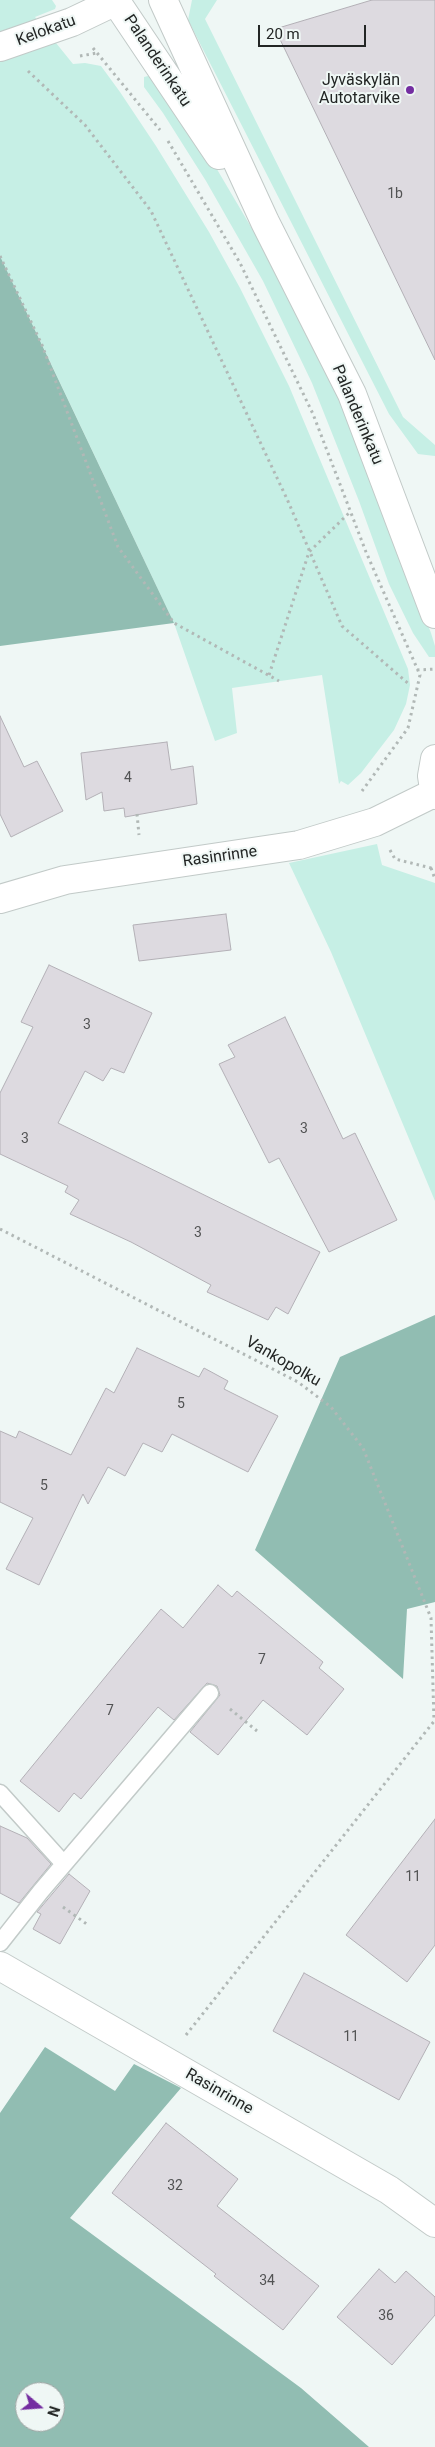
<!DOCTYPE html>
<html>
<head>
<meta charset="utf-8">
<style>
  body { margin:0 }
  #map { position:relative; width:435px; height:2447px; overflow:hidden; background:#eff7f5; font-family:Roboto,sans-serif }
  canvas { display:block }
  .north { position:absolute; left:15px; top:2382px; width:50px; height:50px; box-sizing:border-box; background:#eff7f5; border:1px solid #9da3a2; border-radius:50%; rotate:108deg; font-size:14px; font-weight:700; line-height:20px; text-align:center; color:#232625 }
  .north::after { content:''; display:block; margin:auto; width:18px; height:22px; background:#742da1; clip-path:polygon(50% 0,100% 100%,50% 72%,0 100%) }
  .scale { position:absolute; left:258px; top:25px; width:108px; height:22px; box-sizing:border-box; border:2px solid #232625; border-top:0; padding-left:6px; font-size:15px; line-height:18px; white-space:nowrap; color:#232625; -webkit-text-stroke:4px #eff7f5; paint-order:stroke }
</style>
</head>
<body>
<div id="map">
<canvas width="435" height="2447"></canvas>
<div class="north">N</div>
<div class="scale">20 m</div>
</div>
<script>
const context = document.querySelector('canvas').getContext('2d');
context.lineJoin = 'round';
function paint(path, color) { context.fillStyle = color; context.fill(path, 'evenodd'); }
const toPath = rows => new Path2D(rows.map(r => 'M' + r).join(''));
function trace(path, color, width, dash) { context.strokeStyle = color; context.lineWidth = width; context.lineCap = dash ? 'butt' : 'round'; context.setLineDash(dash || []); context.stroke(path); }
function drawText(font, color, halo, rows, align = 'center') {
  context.font = font + ' Roboto,sans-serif'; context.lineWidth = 4; context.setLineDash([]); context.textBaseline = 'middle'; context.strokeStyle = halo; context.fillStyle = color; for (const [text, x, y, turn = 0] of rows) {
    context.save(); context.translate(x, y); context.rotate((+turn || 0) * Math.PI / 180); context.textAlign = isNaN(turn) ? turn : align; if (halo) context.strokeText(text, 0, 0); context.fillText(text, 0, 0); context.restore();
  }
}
const green = toPath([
  [0,0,52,0,56,6,55,9,35,17,73,64,85,63,101,66,120,92,156,146,209,232,240,288,289,386,408,669,410,685,406,704,394,730,361,773,348,785,341,781,339,784,322,675,232,688,237,733,215,741,174,623,0,256],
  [192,0,217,0,205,19,403,417,435,445,435,456,418,454,389,414,188,20],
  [152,75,185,115,284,283,335,388,431,633,435,646,435,657,429,657,413,633,389,584,359,501,312,383,263,281,206,181,163,113,144,87,144,77],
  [377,844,382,865,435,883,435,1201,331,952,289,863]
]);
const forest = toPath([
  [0,256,42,345,174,623,0,646],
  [435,1315,435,1602,407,1609,403,1679,255,1550,340,1357],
  [45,2047,115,2091,134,2064,181,2088,70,2218,301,2388,369,2447,0,2447,0,2113],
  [25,2392,55,2392,55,2422,25,2422]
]);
const building = toPath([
  [372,0,435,0,435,360,275,29,372,0],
  [0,716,24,767,37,761,63,811,11,837,0,814,0,716],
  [167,742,171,770,193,766,197,804,125,817,124,808,104,811,102,792,86,800,81,753,167,742],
  [226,914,231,950,139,961,133,925,226,914],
  [49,965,152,1013,124,1073,111,1068,103,1081,85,1071,58,1123,320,1252,288,1314,276,1307,268,1320,207,1292,211,1285,131,1242,70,1214,79,1200,65,1192,68,1186,0,1154,0,1093,33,1027,21,1022,49,965],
  [285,1017,343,1139,355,1133,397,1220,329,1252,279,1158,269,1163,219,1064,235,1057,228,1045,285,1017],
  [137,1348,199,1377,204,1368,228,1381,224,1389,278,1416,248,1472,172,1434,162,1452,143,1443,125,1476,108,1467,88,1504,83,1494,39,1585,6,1569,33,1518,0,1502,0,1431,16,1438,19,1431,71,1455,106,1388,114,1393,137,1348],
  [218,1585,232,1597,237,1591,265,1614,323,1662,319,1668,344,1689,307,1735,263,1700,218,1755,190,1732,220,1695,217,1686,207,1683,174,1720,158,1707,81,1799,74,1793,59,1812,20,1781,161,1609,183,1628,218,1585],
  [435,1819,435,1945,407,1982,346,1935,435,1819],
  [0,1826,27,1838,51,1864,19,1903,0,1893,0,1826],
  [69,1874,90,1891,60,1944,33,1929,41,1914,37,1912,69,1874],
  [304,1973,430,2042,399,2100,273,2031,304,1973],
  [166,2123,238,2179,217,2206,319,2286,283,2330,214,2276,216,2274,112,2193,166,2123],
  [379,2269,395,2283,406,2271,435,2297,435,2315,392,2365,337,2317,379,2269]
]);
const path = toPath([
  [93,48,160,130],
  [80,56,97,53],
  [28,71,85,125,151,211,287,499,342,626,410,685],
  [168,141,240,263,313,414,366,552,420,675,408,728,362,791],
  [0,256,42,345,118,547,174,623,279,681],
  [417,670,435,669],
  [269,675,309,552,350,512],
  [137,814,139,835],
  [390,850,395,859,435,869],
  [431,868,435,879],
  [0,1229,298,1382,331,1407,363,1448,431,1618,434,1721],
  [230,1709,257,1731],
  [63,1907,88,1925],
  [186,2035,435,1720]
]);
const lane = toPath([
  [0,1793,64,1864],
  [0,1943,41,1891,210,1693]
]);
const street = toPath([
  [0,47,72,22,118,0],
  [0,899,65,880,299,845,375,822,434,793],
  [0,1966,389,2190,435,2223]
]);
const secondary = toPath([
  [115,0,219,155],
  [163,0,265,222,352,394,435,614],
  [435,759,432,776,435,795]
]);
const markers = [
  [410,90,5,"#742da1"]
];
const numberNames = [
  ["1b",395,194],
  ["4",128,778],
  ["3",87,1025],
  ["3",304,1129],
  ["3",25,1139],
  ["3",198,1233],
  ["5",181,1404],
  ["5",44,1486],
  ["7",262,1660],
  ["7",110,1711],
  ["11",413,1877],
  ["11",351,2037],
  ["32",175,2186],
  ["34",267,2281],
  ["36",386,2316]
];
const streetNames = [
  ["Kelokatu",46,31,-20],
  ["Palanderinkatu",157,61,56],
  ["Palanderinkatu",357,415,67],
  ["Rasinrinne",220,857,-8],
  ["Vankopolku",283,1362,30],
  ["Rasinrinne",219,2092,30]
];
const poiNames = [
  ["Jyväskylän",400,81],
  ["Autotarvike",400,99]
];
paint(green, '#c6efe5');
paint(forest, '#91bdb2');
paint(building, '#dddae0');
trace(building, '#b3b0b6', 1);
trace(lane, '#c2cac8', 19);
trace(street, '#c2cac8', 30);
trace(secondary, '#c2cac8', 30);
trace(path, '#b1b8b6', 3, [2.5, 4]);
trace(lane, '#fff', 16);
trace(street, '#fff', 28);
trace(secondary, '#fff', 28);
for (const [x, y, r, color] of markers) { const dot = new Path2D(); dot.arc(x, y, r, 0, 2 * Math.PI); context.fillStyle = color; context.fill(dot); trace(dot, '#eff7f5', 2); }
drawText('14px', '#525354', null, numberNames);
drawText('16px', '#232625', '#eff7f5', streetNames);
drawText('16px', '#232625', '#eff7f5', poiNames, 'right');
</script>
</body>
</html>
